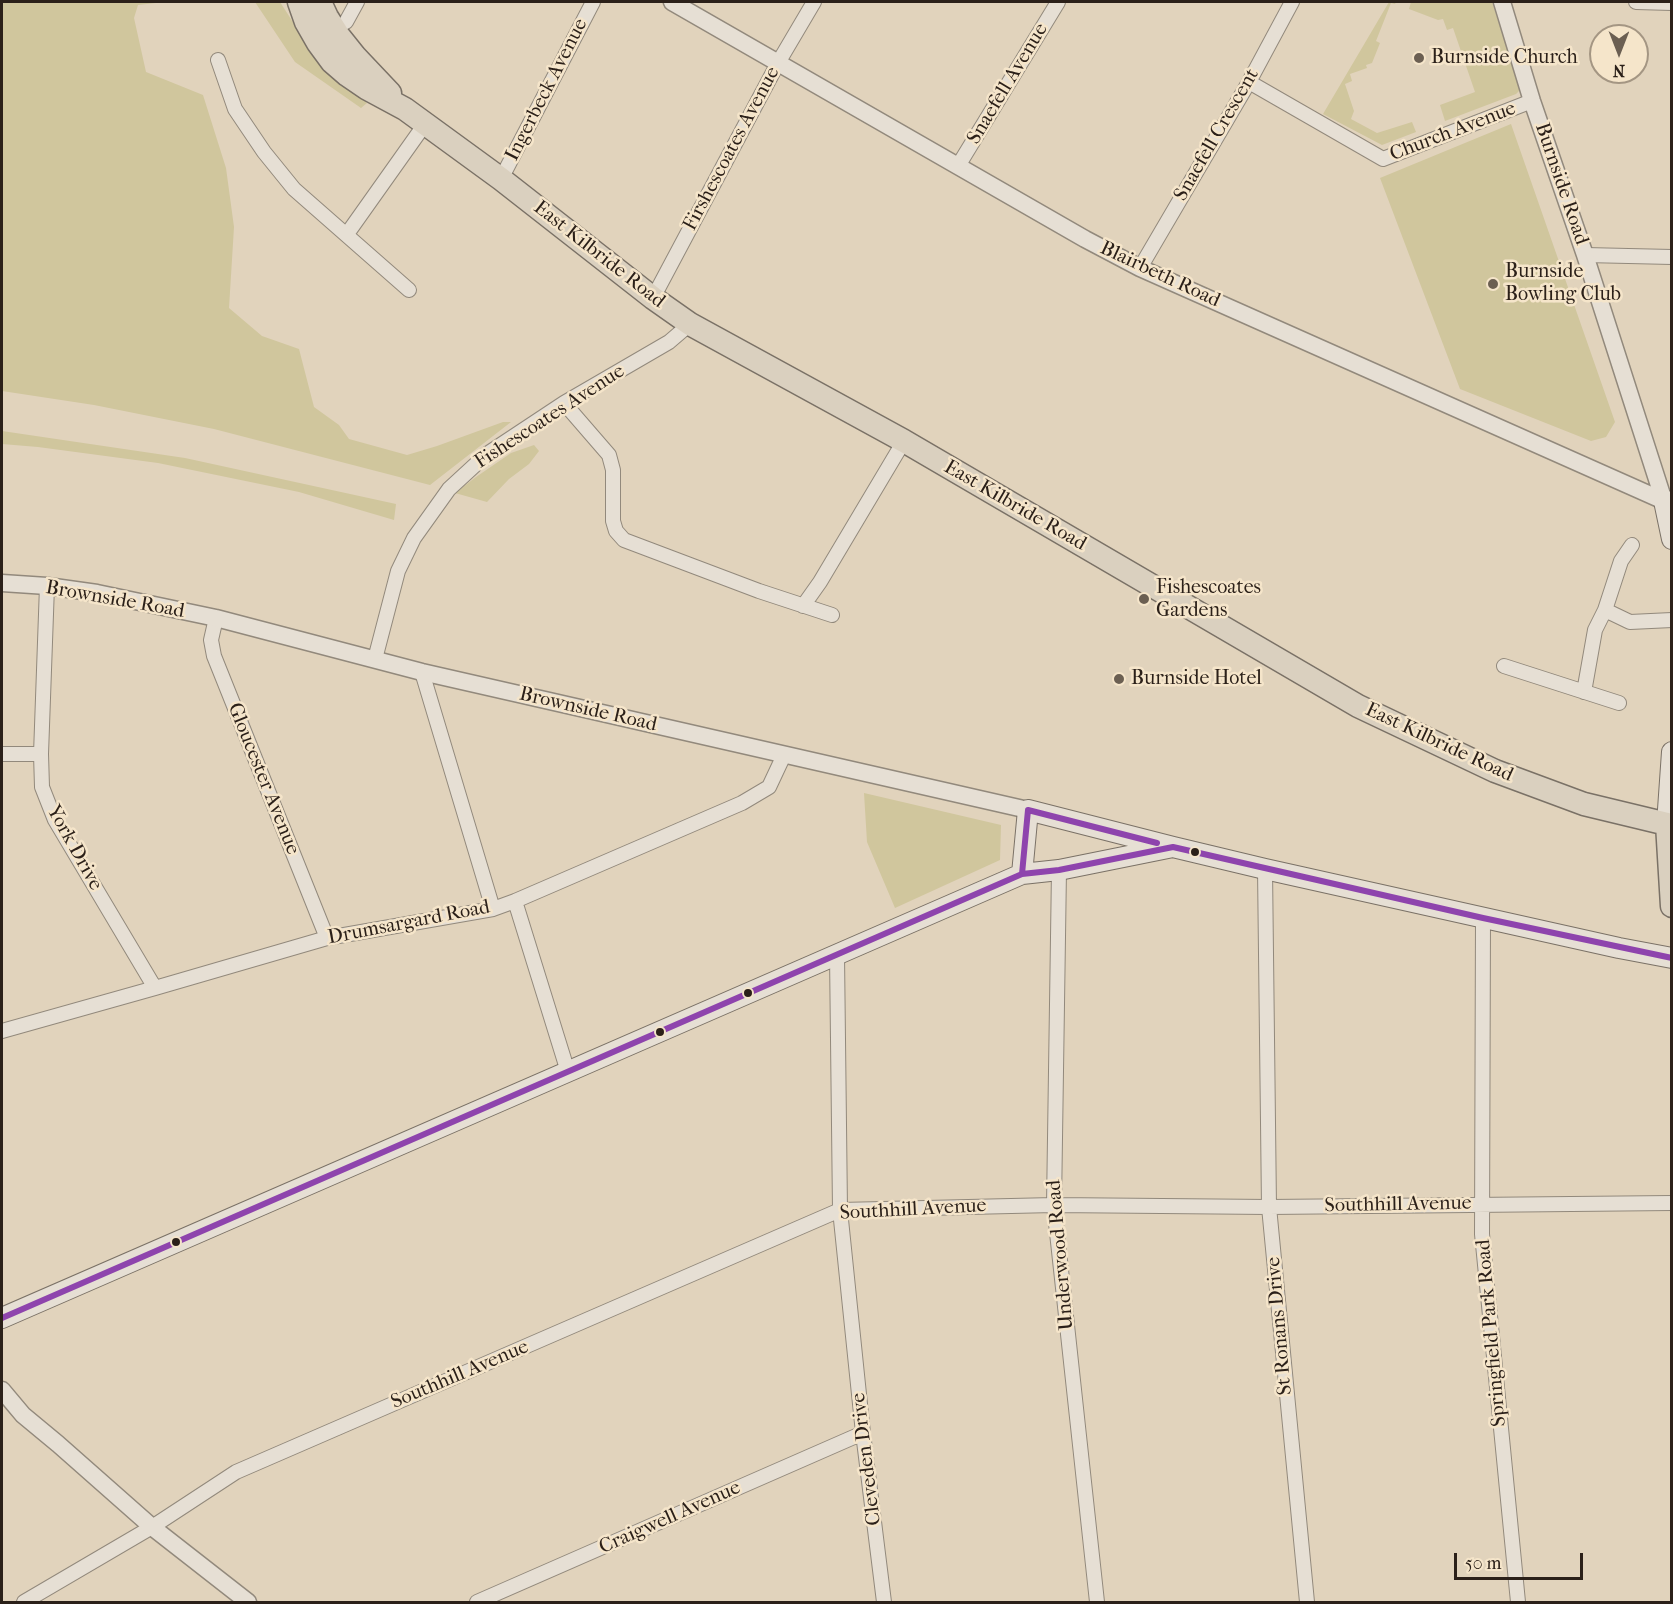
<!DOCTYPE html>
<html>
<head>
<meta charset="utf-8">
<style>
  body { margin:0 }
  #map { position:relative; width:1673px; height:1604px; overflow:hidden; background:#e1d3bc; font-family:"IM FELL French Canon",serif }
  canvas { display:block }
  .frame { position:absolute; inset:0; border:3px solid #2b2019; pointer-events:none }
  .north { position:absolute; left:1589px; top:24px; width:60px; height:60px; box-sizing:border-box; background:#f5e5ca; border:2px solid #a49683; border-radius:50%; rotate:180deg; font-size:16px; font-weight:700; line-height:24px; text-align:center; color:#2b2019 }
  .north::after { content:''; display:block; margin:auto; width:21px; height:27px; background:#6b5f52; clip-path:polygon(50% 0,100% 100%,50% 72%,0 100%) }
  .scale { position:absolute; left:1454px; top:1553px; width:129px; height:27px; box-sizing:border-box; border:3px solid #2b2019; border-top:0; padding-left:8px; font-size:18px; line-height:21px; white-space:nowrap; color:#2b2019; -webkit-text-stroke:4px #f5e5ca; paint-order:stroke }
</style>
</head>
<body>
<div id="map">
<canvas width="1673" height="1604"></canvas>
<div class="frame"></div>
<div class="north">N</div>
<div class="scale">50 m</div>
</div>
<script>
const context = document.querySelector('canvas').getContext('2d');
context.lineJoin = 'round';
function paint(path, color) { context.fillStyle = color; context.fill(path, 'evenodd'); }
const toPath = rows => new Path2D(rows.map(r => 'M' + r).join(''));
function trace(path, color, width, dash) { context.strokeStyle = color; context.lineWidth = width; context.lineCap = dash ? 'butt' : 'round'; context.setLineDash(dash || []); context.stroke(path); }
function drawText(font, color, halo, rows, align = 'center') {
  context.font = font + ' "IM FELL French Canon",serif'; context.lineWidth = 5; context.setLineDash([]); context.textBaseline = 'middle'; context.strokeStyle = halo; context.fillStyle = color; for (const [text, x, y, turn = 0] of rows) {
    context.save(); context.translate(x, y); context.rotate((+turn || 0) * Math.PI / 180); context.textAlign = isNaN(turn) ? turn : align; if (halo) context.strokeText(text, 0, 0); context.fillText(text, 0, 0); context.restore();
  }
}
const green = toPath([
  [2,2,165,2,138,5,134,18,146,72,203,95,226,168,234,227,229,308,262,336,299,349,314,407,339,425,349,439,407,455,437,446,503,422,511,422,430,485,214,429,94,405,2,391],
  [255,2,280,2,318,61,367,103,361,108,295,62],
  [1389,2,1396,2,1395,4,1391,3,1376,41,1380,43,1372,63,1366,65,1367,68,1350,74,1352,81,1345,84,1354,111,1351,119,1377,133,1412,122,1416,132,1382,145,1323,114],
  [1411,2,1492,2,1519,84,1519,91,1516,94,1445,121,1440,105,1475,92,1453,28,1447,30,1443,19,1438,20,1409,9],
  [1511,124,1615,422,1606,437,1591,441,1460,389,1380,178],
  [2,431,185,458,396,504,394,520,299,492,158,463,38,447,2,444],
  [534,445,539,451,529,464,509,479,487,502,455,493,476,477,511,453],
  [864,793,1001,825,1000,860,895,908,867,842]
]);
const minor = toPath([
  [1636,2,1672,3],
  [346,22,357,2],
  [218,60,235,109,264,152,294,189,409,290],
  [1249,82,1383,159,1532,101],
  [958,166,1058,2],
  [501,179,593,2],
  [347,234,425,124],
  [1585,255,1672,257],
  [1140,268,1249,82,1292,2],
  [653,298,778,63,814,2],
  [564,403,609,455,613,470,613,521,616,531,624,540,759,591,832,615],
  [47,586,41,754,42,787,55,820,155,988],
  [803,606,820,582,904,441],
  [1605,610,1630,622,1672,620],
  [216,618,211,640,214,656,327,938],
  [375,659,398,571,414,538,449,489,487,454,564,403,669,342,690,324],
  [1504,666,1619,703],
  [422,672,493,909],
  [1584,692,1595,630,1605,610,1621,561,1632,545],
  [2,754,41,754],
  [1265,869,1269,1207,1307,1602],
  [1059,870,1054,1205,1097,1602],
  [515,901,568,1072],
  [1483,918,1482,1234,1518,1602],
  [837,955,840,1210,863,1433,884,1602],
  [2,1031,155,988,327,938,493,909,515,901,742,803,769,787,784,755],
  [24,1602,152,1527,236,1472,840,1210,1054,1205,1269,1207,1672,1203],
  [477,1602,863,1433]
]);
const tertiary = toPath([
  [672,2,1085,239,1140,268,1664,501],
  [1502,2,1532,101,1585,255,1664,501],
  [2,583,47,586,97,593,216,618,422,672,1028,810],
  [2,1390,23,1415,58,1444,152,1527,248,1602]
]);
const secondary = toPath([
  [1672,502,1664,501,1672,539],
  [1667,824,1672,752],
  [1022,874,1028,810,1173,847,1265,869,1619,948,1672,958],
  [2,1318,1022,874,1059,870,1173,847]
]);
const primary = toPath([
  [299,2,306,22,318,43,332,62,347,75,366,88,405,109,501,179,653,298,690,324,904,441,1358,706,1495,771,1584,804,1667,824,1672,906],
  [320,2,327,17,339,36,355,56,390,93]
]);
const bus1 = toPath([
  [1022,874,1028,810,1157,843],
  [2,1318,1022,874,1059,870,1173,847,1483,918,1672,958]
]);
const markers = [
  [1419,58,6,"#6b5f52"],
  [1493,284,6,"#6b5f52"],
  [1144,599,6,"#6b5f52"],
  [1119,679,6,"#6b5f52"],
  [1195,852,5,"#2b2019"],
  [748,993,5,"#2b2019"],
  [660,1032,5,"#2b2019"],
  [176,1242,5,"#2b2019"]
];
const poiNames = [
  ["Burnside Church",1431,58],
  ["Burnside",1505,272],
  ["Bowling Club",1505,295],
  ["Fishescoates",1156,588],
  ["Gardens",1156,611],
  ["Burnside Hotel",1131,679]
];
const streetNames = [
  ["Snaefell Avenue",1008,84,-59],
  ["Ingerbeck Avenue",547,90,-63],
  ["Church Avenue",1453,132,-21],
  ["Snaefell Crescent",1217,135,-60],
  ["Firshescoates Avenue",732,149,-62],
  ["Burnside Road",1561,184,71],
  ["East Kilbride Road",599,255,38],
  ["Blairbeth Road",1160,275,25],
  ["Fishescoates Avenue",550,417,-33],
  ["East Kilbride Road",1015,506,30],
  ["Brownside Road",115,600,10],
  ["Brownside Road",588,710,13],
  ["East Kilbride Road",1439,743,25],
  ["Gloucester Avenue",263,779,68],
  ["York Drive",74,848,61],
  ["Drumsargard Road",409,923,-11],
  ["Southhill Avenue",1398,1205,-1],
  ["Southhill Avenue",913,1210,-3],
  ["Underwood Road",1061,1255,-95],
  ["St Ronans Drive",1280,1326,-95],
  ["Springfield Park Road",1492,1333,-95],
  ["Southhill Avenue",460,1375,-23],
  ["Cleveden Drive",867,1459,-97],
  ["Craigwell Avenue",670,1518,-24]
];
paint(green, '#d0c69d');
trace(minor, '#92897c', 16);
trace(tertiary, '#92897c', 19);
trace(secondary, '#7a7166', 22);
trace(primary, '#7a7166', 25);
trace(minor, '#e6dfd4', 14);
trace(tertiary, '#e6dfd4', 16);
trace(secondary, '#e6dfd4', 20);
trace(primary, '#dad0bf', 22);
trace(bus1, '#8e44ad', 6);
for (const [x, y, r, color] of markers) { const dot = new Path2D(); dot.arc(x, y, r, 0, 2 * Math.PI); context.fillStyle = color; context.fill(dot); trace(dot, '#f5e5ca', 2); }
drawText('20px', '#2b2019', '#f5e5ca', poiNames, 'left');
drawText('20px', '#2b2019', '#f5e5ca', streetNames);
</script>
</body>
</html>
